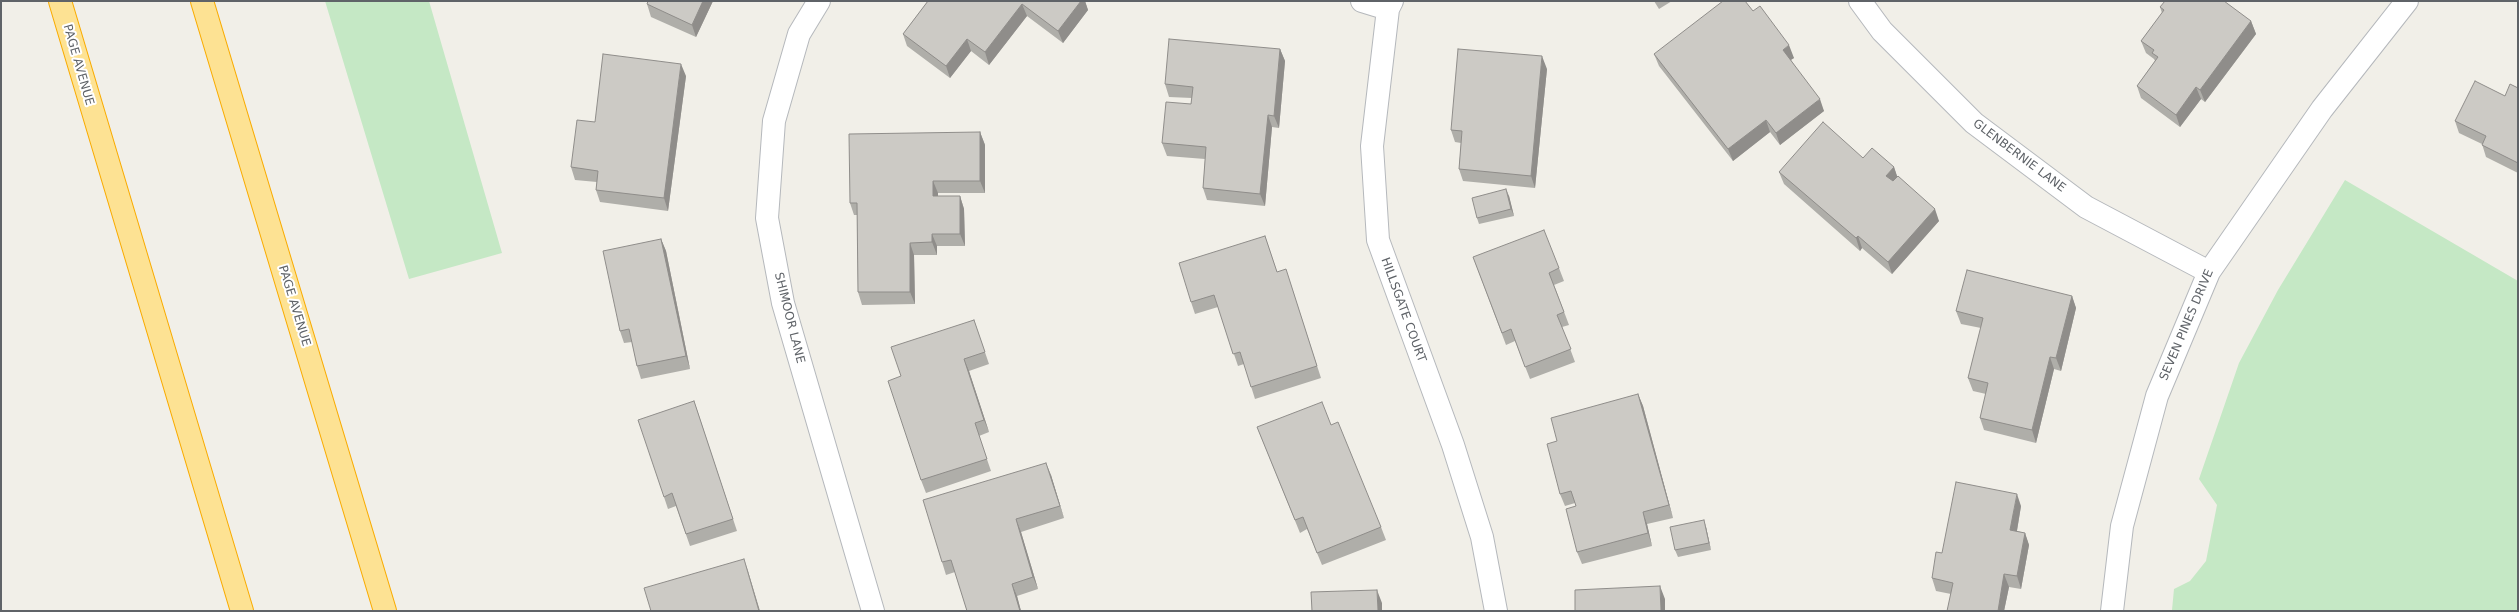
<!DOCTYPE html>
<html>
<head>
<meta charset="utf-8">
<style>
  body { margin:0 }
  #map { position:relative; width:2519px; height:612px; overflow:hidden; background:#f1efe8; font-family:"DejaVu Sans",sans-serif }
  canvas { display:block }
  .frame { position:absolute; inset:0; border:2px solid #5f6368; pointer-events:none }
</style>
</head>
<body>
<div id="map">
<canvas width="2519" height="612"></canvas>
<div class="frame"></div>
</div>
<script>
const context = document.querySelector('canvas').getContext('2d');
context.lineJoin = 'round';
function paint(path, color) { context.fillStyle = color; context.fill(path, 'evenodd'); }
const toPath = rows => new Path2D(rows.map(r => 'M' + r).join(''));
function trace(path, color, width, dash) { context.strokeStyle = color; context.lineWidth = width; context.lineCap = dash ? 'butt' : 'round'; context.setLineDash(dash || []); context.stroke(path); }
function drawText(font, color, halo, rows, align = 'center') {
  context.font = font + ' "DejaVu Sans",sans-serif'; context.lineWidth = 4; context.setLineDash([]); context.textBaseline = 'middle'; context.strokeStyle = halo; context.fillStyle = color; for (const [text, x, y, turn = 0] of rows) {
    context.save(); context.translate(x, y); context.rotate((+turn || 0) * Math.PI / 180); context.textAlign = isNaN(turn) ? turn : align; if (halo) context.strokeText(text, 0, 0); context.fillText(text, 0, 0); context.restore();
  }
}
const green = toPath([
  [325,1,429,1,502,253,409,279],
  [2345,180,2518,281,2518,611,2172,610,2174,589,2190,581,2206,561,2217,505,2199,479,2239,363,2278,290]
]);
const minor = toPath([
  [819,1,799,34,774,121,767,218,783,303,873,611],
  [1362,1,1388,9],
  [1392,1,1388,9,1372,146,1378,240,1453,445,1482,537,1496,611],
  [1860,1,1882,31,1974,123,2086,207,2209,272],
  [2112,611,2122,526,2157,396,2209,272,2322,109,2407,1]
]);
const highway = toPath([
  [60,1,242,611],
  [202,1,385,611]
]);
const wall = toPath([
  [648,1,713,1,696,37,651,17,647,4],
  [928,1,1085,1,1088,10,1063,43,1027,16,989,65,971,51,950,78,907,46,903,34],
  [1654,1,1672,1,1659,9],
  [2160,7,2251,21,2256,34,2205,102,2201,99,2180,127,2141,98,2137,86,2155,61,2154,59,2146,53,2141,41,2162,13],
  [1753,11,1794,58,1791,60,1824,111,1780,145,1770,132,1733,161,1659,66,1654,54],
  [1280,49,1285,61,1279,128,1272,127,1265,206,1207,200,1203,188,1205,159,1167,156,1162,143,1191,104,1192,98,1169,97,1165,84],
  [1547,69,1535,188,1463,181,1459,169,1461,143,1455,142,1451,130],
  [686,76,668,211,600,202,596,190,597,182,575,180,571,167,595,122],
  [2518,88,2518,173,2486,157,2482,144,2459,133,2455,121,2505,96],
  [980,132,985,145,985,193,938,193,938,196,960,196,964,209,965,246,937,246,937,255,914,255,915,304,862,305,858,292,857,215,854,215,850,203],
  [1863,158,1894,167,1897,176,1939,221,1892,274,1862,248,1860,251,1784,184,1779,172],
  [1509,196,1514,216,1479,224,1477,218],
  [1265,236,1277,272,1290,282,1321,378,1255,399,1244,364,1238,366,1218,307,1195,314,1191,302],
  [661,239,666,251,690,369,641,379,637,366,632,342,624,343,620,331],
  [1473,257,1559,268,1564,281,1554,285,1569,325,1562,327,1575,362,1530,379,1515,341,1506,345],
  [2072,296,2076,308,2061,371,2054,369,2036,443,1984,430,1980,418,1986,394,1973,391,1968,378,1981,328,1961,324,1956,311],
  [974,320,989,364,969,371,989,432,979,436,991,471,926,493,921,480,901,376],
  [1638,394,1643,406,1673,518,1647,524,1652,546,1582,564,1577,552,1576,506,1575,503,1565,506,1560,494,1557,441],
  [694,401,737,531,690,546,676,506,668,509,664,497],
  [1331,425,1381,527,1386,540,1322,565,1307,529,1300,533,1257,427],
  [1051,475,1064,518,1021,532,1038,589,1017,596,1021,611,967,611,955,572,946,575,942,562],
  [2021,506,2017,531,2025,533,2029,545,2021,589,2009,587,2004,611,1947,611,1951,594,1936,591,1932,578,1942,553],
  [1706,527,1711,550,1678,557,1675,550]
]);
const shadedWall = toPath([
  [703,1,713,1,696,37,692,25],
  [1081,1,1085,1,1088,10,1063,43,1058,31],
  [1022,4,1027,16,989,65,985,52],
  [2251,21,2256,34,2205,102,2200,90],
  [967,39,971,51,950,78,946,66],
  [1789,45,1794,58,1787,62,1783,50],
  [1280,49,1285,61,1279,128,1274,116],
  [1542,56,1547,69,1535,188,1531,176],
  [681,64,686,76,668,211,664,198],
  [2196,87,2201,99,2180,127,2176,115],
  [1820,99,1824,111,1780,145,1776,133],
  [1268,115,1272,127,1265,206,1260,194],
  [1766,120,1770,132,1733,161,1728,149],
  [980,132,985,145,985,193,980,181],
  [1894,167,1898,179,1890,188,1886,176],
  [933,181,938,193,938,209,933,196],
  [1506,189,1509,196,1514,216,1511,209],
  [960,196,964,209,965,246,960,234],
  [1935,209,1939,221,1892,274,1888,262],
  [932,234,937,246,937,255,932,242],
  [1858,236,1862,248,1860,251,1856,238],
  [661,239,666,251,690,369,686,356],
  [910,243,914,255,915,304,910,292],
  [2072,296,2076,308,2061,371,2056,358],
  [2050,357,2054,369,2036,443,2032,430],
  [964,359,969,371,989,432,984,420],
  [1638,394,1643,406,1673,518,1669,505],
  [694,401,698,414,737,531,733,519],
  [1046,463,1051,475,1064,518,1060,506],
  [2017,494,2021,506,2015,542,2010,530],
  [1643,512,1647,524,1652,546,1648,533],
  [1016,519,1021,532,1038,589,1033,577],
  [1704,520,1706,527,1711,550,1709,543],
  [2025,533,2029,545,2021,589,2017,576],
  [744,559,748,571,760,611,759,611],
  [2004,574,2009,587,2004,611,1998,611],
  [1012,584,1017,596,1021,611,1020,611],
  [1660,586,1665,599,1665,611,1661,611],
  [1377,590,1382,603,1382,611,1378,611]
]);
const building = toPath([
  [648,1,703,1,692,25,647,4,648,1],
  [928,1,1081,1,1058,31,1022,4,985,52,967,39,946,66,903,34,928,1],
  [1723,1,1745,1,1753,11,1760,6,1789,45,1783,50,1820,99,1776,133,1766,120,1728,149,1654,54,1723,1],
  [2165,1,2224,1,2251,21,2200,90,2196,87,2176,115,2137,86,2158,57,2152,53,2154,50,2141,41,2164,10,2160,7,2165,1],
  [1169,39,1280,49,1274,116,1268,115,1260,194,1203,188,1206,147,1162,143,1166,102,1191,104,1193,87,1165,84,1169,39],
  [1458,49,1542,56,1531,176,1459,169,1462,131,1451,130,1458,49],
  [603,54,681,64,664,198,596,190,598,171,571,167,577,120,595,122,603,54],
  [2475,81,2505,96,2510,84,2518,88,2518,163,2482,145,2486,136,2455,121,2475,81],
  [1823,122,1863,158,1872,148,1894,167,1886,176,1893,181,1898,176,1935,209,1888,262,1858,236,1856,238,1779,172,1823,122],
  [980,132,980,181,933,181,933,196,960,196,960,234,932,234,932,242,910,243,910,292,858,292,857,203,850,203,849,134,980,132],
  [1506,189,1511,209,1477,218,1472,198,1506,189],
  [1544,230,1559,268,1549,273,1564,312,1557,315,1571,349,1525,367,1511,329,1502,333,1473,257,1544,230],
  [1265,236,1277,272,1286,269,1317,366,1251,387,1240,352,1233,354,1214,295,1191,302,1179,263,1265,236],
  [661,239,686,356,637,366,629,329,620,331,603,251,661,239],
  [1967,270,2072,296,2056,358,2050,357,2032,430,1980,418,1988,383,1968,378,1983,318,1956,311,1967,270],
  [974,320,985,352,964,359,984,420,975,423,987,459,921,480,888,381,901,376,891,347,974,320],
  [1638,394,1669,505,1643,512,1648,533,1577,552,1566,509,1576,506,1571,491,1560,494,1547,444,1557,441,1551,418,1638,394],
  [694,401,733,519,686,534,672,493,664,497,638,420,694,401],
  [1322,402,1331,425,1338,422,1381,527,1317,553,1303,517,1295,520,1257,427,1322,402],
  [1046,463,1060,506,1016,519,1033,577,1012,584,1020,611,967,611,951,560,942,562,923,500,1046,463],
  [1956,482,2017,494,2010,530,2025,533,2017,576,2004,574,1998,611,1947,611,1953,583,1932,578,1936,552,1942,553,1956,482],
  [1704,520,1709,543,1675,550,1670,527,1704,520],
  [744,559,759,611,651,611,644,588,744,559],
  [1660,586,1661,611,1575,611,1575,590,1660,586],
  [1377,590,1378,611,1312,611,1311,592,1377,590]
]);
const streetNames = [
  ["PAGE AVENUE",78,65,74],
  ["GLENBERNIE LANE",2019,156,37],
  ["PAGE AVENUE",294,306,73],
  ["HILLSGATE COURT",1403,310,70],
  ["SHIMOOR LANE",789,318,76],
  ["SEVEN PINES DRIVE",2187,325,-67]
];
paint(green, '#c5e8c5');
trace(minor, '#b5b8bc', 24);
trace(highway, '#f9ab00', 24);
trace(minor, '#fff', 22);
trace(highway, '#fde293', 22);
paint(wall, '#afaea9');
paint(shadedWall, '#8f8d8a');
paint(building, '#cccac5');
trace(building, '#8f8d8a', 1);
drawText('12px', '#5f6368', '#fff', streetNames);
</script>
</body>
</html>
